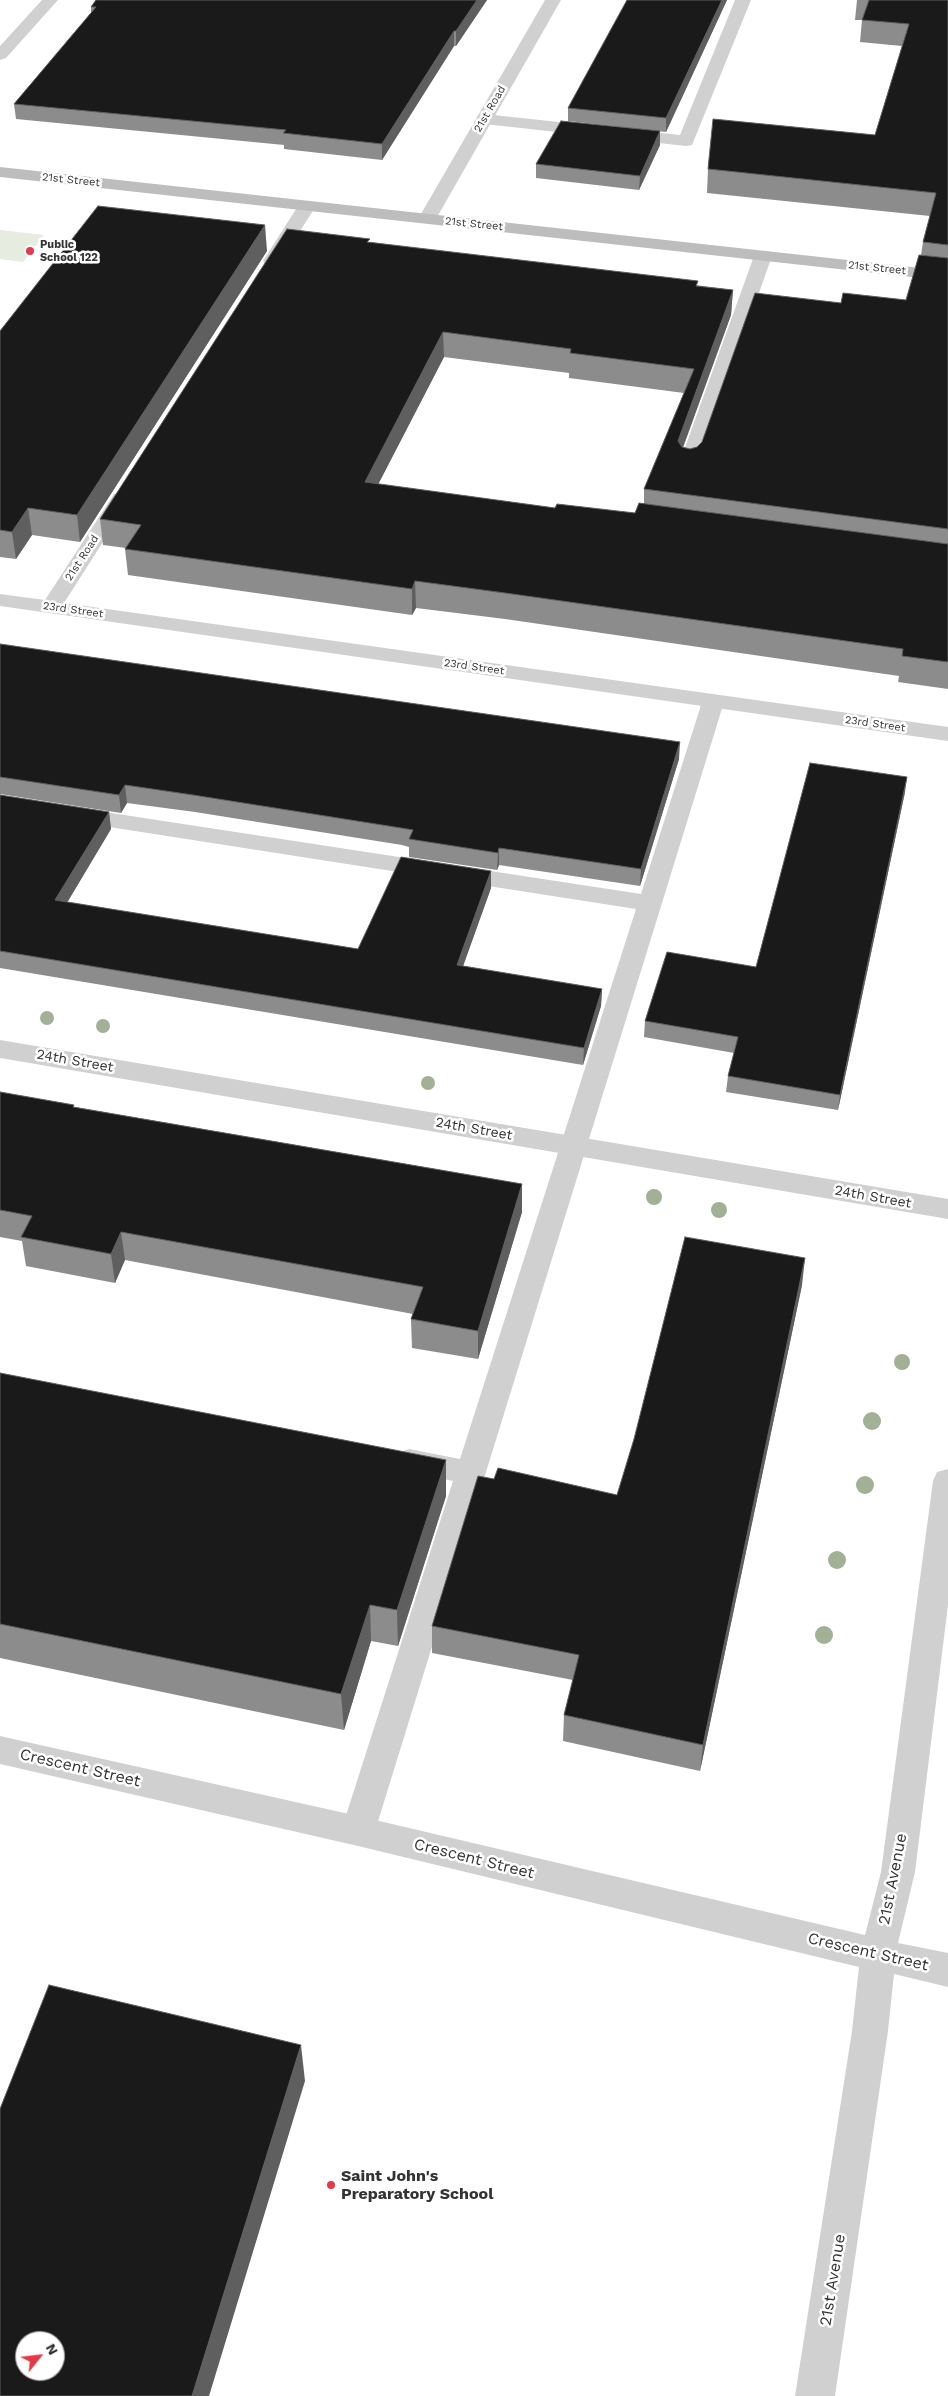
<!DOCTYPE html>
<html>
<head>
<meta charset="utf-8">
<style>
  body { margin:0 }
  #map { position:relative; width:948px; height:2396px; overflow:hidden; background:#fff; font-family:"Work Sans",sans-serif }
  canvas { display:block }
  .north { position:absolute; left:15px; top:2331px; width:50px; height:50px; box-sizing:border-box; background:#fff; border:1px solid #adadad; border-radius:50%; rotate:61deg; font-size:14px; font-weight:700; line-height:20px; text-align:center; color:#333 }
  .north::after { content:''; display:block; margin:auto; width:18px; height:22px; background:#e63946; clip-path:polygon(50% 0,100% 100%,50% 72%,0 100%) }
</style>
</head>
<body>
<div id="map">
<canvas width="948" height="2396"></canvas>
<div class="north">N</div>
</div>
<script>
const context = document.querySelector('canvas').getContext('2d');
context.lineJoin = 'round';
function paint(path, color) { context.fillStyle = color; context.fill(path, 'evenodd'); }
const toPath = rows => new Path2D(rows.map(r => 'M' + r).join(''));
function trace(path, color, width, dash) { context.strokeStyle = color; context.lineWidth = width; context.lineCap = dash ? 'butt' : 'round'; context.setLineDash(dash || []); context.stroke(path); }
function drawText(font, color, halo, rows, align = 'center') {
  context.font = font + ' "Work Sans",sans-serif'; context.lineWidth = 5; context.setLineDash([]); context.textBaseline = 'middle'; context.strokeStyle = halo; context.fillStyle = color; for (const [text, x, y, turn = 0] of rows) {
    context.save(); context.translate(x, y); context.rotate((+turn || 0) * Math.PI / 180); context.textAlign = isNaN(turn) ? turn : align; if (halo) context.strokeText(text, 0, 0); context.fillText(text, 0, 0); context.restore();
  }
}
const green = toPath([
  [0,230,44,235,23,262,0,259]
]);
const lane = toPath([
  [735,0,751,0,692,145,686,146,484,124,478,122,476,119,478,116,484,114,680,135,735,0],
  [763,251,769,252,772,256,698,467,695,471,688,473,681,471,678,467,754,256,757,252,763,251],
  [713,695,721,697,724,702,662,903,375,1831,370,1842,358,1846,346,1842,341,1831,453,1481,398,1469,394,1461,398,1453,409,1449,460,1459,636,909,0,810,0,796,641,894,702,702,705,697,713,695]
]);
const street = toPath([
  [42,0,58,0,6,58,0,60,0,46,42,0],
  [545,0,561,0,436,219,433,223,421,223,418,219,545,0],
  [307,201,313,202,316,206,281,261,278,265,266,265,263,261,298,206,301,202,307,201],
  [121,492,128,494,131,498,64,603,948,727,948,741,0,606,0,594,45,600,114,494,121,492],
  [0,1040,948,1199,948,1219,0,1058,0,1040],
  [948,1469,948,1605,915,1872,898,1943,948,1953,948,1987,894,1974,888,2031,835,2396,795,2396,852,2031,859,1967,358,1846,0,1764,0,1736,358,1816,865,1935,881,1872,933,1481,937,1472,948,1469]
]);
const secondary = toPath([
  [0,167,948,271,948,281,0,177,0,167]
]);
const trees = [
  [47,1018,7],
  [103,1026,7],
  [428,1083,7],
  [654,1197,8],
  [719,1210,8],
  [902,1362,8],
  [872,1421,9],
  [865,1485,9],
  [837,1560,9],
  [824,1635,9]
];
const wall = toPath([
  [96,0,487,0,456,46,454,46,382,160,284,149,284,145,16,119,14,104,91,13,91,7],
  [627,0,727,0,666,132,568,121,568,108],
  [857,0,948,0,948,689,898,682,899,676,505,619,416,608,412,615,128,575,125,549,126,548,103,545,100,519,370,242,733,290,731,315,683,448,690,449,697,447,841,303,906,300,921,255,923,242,930,216,707,193,708,169,875,135,902,46,860,42,862,20,855,20],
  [444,357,569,373,569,378,684,393,644,489,644,504,635,513,555,508,378,484],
  [660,145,639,190,536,178,536,164],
  [267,251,80,542,32,535,16,559,0,557,0,331],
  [0,644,679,759,640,886,499,865,497,870,409,857,409,847,402,845,195,812,127,803,121,813,0,794],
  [905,792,838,1110,726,1092,728,1076,734,1053,644,1037,645,1021,756,967],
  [0,795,109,812,111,829,67,902,358,949,491,888,463,966,602,989,601,1006,583,1065,0,968],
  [0,1092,75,1107,522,1184,522,1212,478,1359,412,1348,411,1319,413,1314,125,1260,115,1283,26,1266,22,1241,0,1237],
  [802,1285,700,1771,563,1741,564,1715,573,1680,432,1653,432,1626,494,1479,617,1495],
  [0,1373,446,1496,398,1646,371,1641,344,1730,0,1658]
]);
const shadedWall = toPath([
  [477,0,487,0,456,46,456,31],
  [722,0,727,0,666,132,666,118],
  [454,31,454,46,382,160,382,144],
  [660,131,660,145,639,190,640,176],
  [265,225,267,251,80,542,77,515],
  [733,290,731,315,676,466,678,441],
  [443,332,444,357,366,508,365,482],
  [28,508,32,535,16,559,12,532],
  [415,581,416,608,412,615,412,589],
  [680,742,679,759,640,886,641,869],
  [907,777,905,792,838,1110,840,1095],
  [125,785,127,803,121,813,119,795],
  [109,812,111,829,58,918,55,900],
  [499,848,499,865,497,870,498,853],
  [491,871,491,888,457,983,457,965],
  [602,989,601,1006,583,1065,584,1048],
  [522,1184,522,1212,478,1359,478,1331],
  [121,1232,125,1260,115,1283,111,1254],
  [805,1258,802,1285,700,1771,703,1745],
  [446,1460,446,1496,398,1646,397,1610],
  [370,1605,371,1641,344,1730,341,1694],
  [301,2045,305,2081,209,2396,192,2396]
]);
const building = toPath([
  [96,0,477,0,456,31,454,31,382,144,283,133,286,130,14,104,96,7,91,7,96,0],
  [627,0,722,0,666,118,568,108,627,0],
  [869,0,948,0,948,245,923,242,936,193,708,169,713,119,875,135,909,24,862,20,869,0],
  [561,121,660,131,640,176,536,164,561,121],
  [98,206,265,225,77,515,28,508,12,532,0,530,0,331,98,206],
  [287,229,370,239,367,242,698,281,696,286,733,290,678,441,682,447,690,449,697,447,702,442,755,293,841,303,843,293,906,300,919,255,948,258,948,529,644,489,694,369,570,353,571,349,443,332,365,482,555,508,557,504,635,513,639,503,948,544,948,662,902,656,903,649,505,593,415,581,412,589,125,549,141,525,100,519,287,229],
  [0,644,680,742,641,869,499,848,498,853,409,839,413,830,401,828,193,795,125,785,119,795,0,777,0,644],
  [810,763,907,777,840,1095,728,1076,738,1037,645,1021,667,952,756,967,810,763],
  [0,795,109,812,55,900,358,949,401,857,491,871,457,965,602,989,584,1048,0,951,0,795],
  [0,1092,74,1105,73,1107,522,1184,478,1331,411,1319,423,1287,121,1232,111,1254,21,1237,32,1216,0,1210,0,1092],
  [685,1237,805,1258,703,1745,564,1715,579,1655,432,1626,478,1476,494,1479,498,1468,617,1495,634,1439,685,1237],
  [0,1373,446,1460,397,1610,370,1605,341,1694,0,1624,0,1373],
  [49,1985,301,2045,192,2396,0,2396,0,2109,49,1985],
  [25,2341,55,2341,55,2371,25,2371,25,2341]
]);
const markers = [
  [30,251,5,"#e63946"],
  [331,2185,5,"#e63946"]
];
const farStreetnames = [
  ["21st Road",490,109,-60],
  ["21st Street",71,180,6],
  ["21st Street",474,224,6],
  ["21st Street",877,268,6],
  ["21st Road",82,558,-57],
  ["23rd Street",73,610,8],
  ["23rd Street",474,667,8],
  ["23rd Street",875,724,8]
];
const farPoinames = [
  ["Public",40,245],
  ["School 122",40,258]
];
const streetNames = [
  ["24th Street",75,1061,10],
  ["24th Street",474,1129,10],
  ["24th Street",873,1197,10]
];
const nearStreetnames = [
  ["Crescent Street",80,1768,13],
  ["Crescent Street",474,1859,14],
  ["21st Avenue",893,1879,-79],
  ["Crescent Street",868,1952,13],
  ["21st Avenue",833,2280,-81]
];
const nearPoinames = [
  ["Saint John's",341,2176],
  ["Preparatory School",341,2194]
];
paint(green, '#e6ecdf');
paint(lane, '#d0d0d0');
paint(street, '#d0d0d0');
paint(secondary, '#bdbdbd');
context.fillStyle = '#a2b095';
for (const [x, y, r] of trees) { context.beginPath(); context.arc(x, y, r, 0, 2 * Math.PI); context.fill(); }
paint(wall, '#8c8c8c');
paint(shadedWall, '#5f5f5f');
paint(building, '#1a1a1a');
trace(building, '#5f5f5f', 1);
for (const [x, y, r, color] of markers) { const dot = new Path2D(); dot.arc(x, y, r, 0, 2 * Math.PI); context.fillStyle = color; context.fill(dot); trace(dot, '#fff', 2); }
drawText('11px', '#333', '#fff', farStreetnames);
drawText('bold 11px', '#333', '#fff', farPoinames, 'left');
drawText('14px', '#333', '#fff', streetNames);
drawText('16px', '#333', '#fff', nearStreetnames);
drawText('bold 16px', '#333', '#fff', nearPoinames, 'left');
</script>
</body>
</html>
